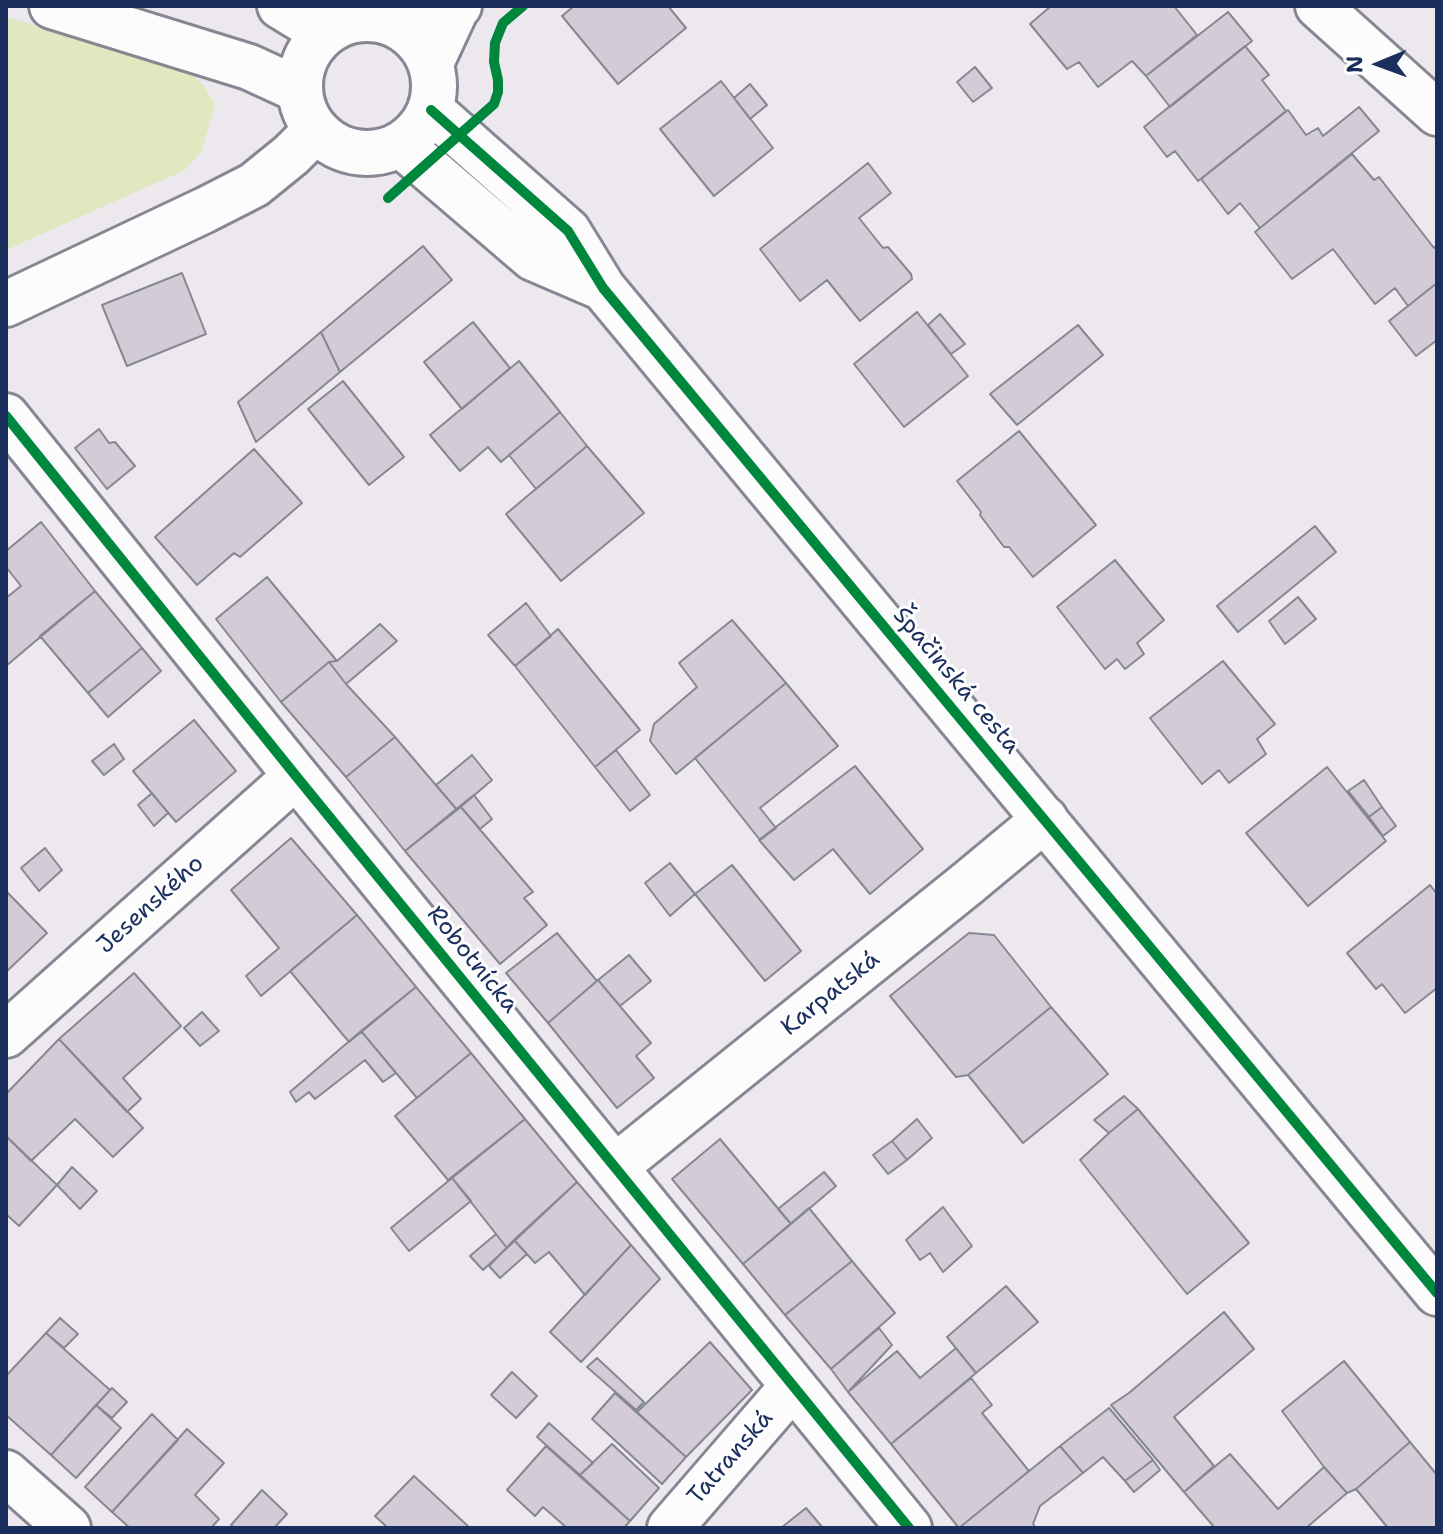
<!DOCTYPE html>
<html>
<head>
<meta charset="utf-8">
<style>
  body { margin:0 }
  #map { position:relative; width:1443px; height:1534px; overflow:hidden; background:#ece8ee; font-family:"Shantell Sans",sans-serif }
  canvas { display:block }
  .frame { position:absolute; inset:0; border:8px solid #1b2f5e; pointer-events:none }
  .north { position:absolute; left:1339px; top:24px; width:80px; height:80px; -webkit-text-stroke:6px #fff; paint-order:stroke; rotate:269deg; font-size:22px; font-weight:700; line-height:32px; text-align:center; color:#1b2f5e }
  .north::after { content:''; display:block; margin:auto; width:28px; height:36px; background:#1b2f5e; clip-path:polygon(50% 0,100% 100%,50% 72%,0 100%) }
</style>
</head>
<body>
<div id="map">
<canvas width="1443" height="1534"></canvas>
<div class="frame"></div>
<div class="north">N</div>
</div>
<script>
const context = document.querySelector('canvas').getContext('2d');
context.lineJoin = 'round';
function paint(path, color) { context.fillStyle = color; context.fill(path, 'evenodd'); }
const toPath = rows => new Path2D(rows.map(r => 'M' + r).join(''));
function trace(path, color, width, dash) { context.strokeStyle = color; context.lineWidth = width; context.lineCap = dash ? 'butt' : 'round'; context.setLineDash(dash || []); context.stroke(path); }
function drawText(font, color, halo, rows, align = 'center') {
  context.font = font + ' "Shantell Sans",sans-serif'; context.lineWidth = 6; context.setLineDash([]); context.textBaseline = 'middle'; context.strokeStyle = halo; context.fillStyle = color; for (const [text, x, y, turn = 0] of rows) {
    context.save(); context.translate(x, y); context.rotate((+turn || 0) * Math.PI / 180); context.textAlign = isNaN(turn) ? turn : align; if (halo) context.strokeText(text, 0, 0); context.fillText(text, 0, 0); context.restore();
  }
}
const green = toPath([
  [6,17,169,61,189,72,204,86,215,105,201,152,185,170,6,250]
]);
const building = toPath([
  [574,6,668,6,686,28,618,84,562,16,574,6],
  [1051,6,1174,6,1197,35,1146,76,1132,61,1098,87,1079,62,1067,69,1030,24,1051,6],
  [1228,12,1252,41,1170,107,1146,76,1228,12],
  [1245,46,1269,75,1262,80,1286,111,1198,181,1175,151,1167,157,1144,127,1245,46],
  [975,67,992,88,973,102,957,82,975,67],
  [721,81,773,148,714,196,660,129,721,81],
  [750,84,767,105,750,119,734,98,750,84],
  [1359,107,1379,131,1260,228,1240,203,1228,214,1201,179,1288,110,1306,135,1318,128,1323,136,1359,107],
  [1352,154,1374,180,1379,177,1434,248,1437,245,1437,283,1408,306,1395,288,1375,304,1333,249,1292,279,1255,232,1352,154],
  [868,163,891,193,859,218,883,248,888,247,911,274,912,279,860,321,827,280,800,301,760,249,868,163],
  [423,246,452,280,340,372,321,332,423,246],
  [182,273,206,334,127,366,102,305,182,273],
  [1437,283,1437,340,1416,356,1389,321,1437,283],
  [917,312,968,376,904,427,854,364,917,312],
  [940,314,965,344,951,354,928,325,940,314],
  [473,322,510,368,462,409,424,362,473,322],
  [1078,325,1103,355,1017,425,990,394,1078,325],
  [321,332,340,372,256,442,238,402,321,332],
  [519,361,560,412,501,462,488,447,460,471,430,435,519,361],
  [343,381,404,457,369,485,308,409,343,381],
  [560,412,587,446,536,489,509,455,560,412],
  [99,429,109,443,115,442,135,466,107,489,75,448,99,429],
  [1019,431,1096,525,1033,577,1009,547,1004,547,980,515,981,512,957,481,1019,431],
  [587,446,644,513,561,581,506,514,587,446],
  [254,449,302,503,240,557,234,553,197,585,155,537,254,449],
  [41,522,95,591,6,666,6,598,21,586,6,567,6,551,41,522],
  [1315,526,1336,552,1238,632,1217,606,1315,526],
  [1115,560,1164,620,1137,643,1144,654,1125,669,1117,659,1105,669,1057,607,1115,560],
  [267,577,337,661,329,662,281,702,216,619,267,577],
  [95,591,142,648,88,693,40,636,95,591],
  [1298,597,1316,619,1285,644,1269,621,1298,597],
  [526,603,551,636,515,666,488,635,526,603],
  [732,620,786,683,676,774,650,741,654,724,697,687,679,663,732,620],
  [380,624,397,641,346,684,329,662,337,661,380,624],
  [558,629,640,730,595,767,515,666,558,629],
  [142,648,161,671,108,717,88,693,142,648],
  [1223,661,1275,724,1257,739,1266,754,1229,783,1219,770,1202,784,1150,718,1223,661],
  [329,662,346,684,395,737,346,777,281,702,329,662],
  [786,683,838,746,760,808,776,828,760,840,695,758,786,683],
  [194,720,236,771,176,822,133,771,194,720],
  [395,737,457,810,405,851,346,777,395,737],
  [114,744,124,759,104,775,92,761,114,744],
  [616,750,650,795,630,811,595,767,616,750],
  [472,755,492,780,457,810,436,785,472,755],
  [855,766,923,849,870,894,833,849,794,880,759,840,855,766],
  [1327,767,1386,841,1308,906,1246,833,1327,767],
  [1364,780,1382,807,1369,817,1348,791,1364,780],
  [152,793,168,813,154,826,138,805,152,793],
  [474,795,492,819,480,829,460,806,474,795],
  [460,806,533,892,524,898,547,925,500,964,405,851,460,806],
  [1382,807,1396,826,1383,836,1369,817,1382,807],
  [291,838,357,915,261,996,246,976,279,948,231,890,291,838],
  [45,848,62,870,39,891,21,868,45,848],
  [670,863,695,894,670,916,645,883,670,863],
  [732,865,801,951,765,981,695,894,732,865],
  [1430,885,1437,894,1437,988,1405,1013,1382,984,1376,989,1347,953,1430,885],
  [6,891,47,933,6,972,6,891],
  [357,915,416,987,349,1042,290,971,357,915],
  [557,933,597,981,548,1023,506,973,557,933],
  [969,933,994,935,1051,1007,968,1075,956,1077,890,996,969,933],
  [629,955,651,981,620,1006,598,980,629,955],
  [134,973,181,1026,123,1078,141,1099,127,1112,59,1039,134,973],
  [598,980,651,1043,636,1056,654,1078,617,1108,548,1023,598,980],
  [416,987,471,1053,417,1098,361,1031,416,987],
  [1051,1007,1108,1074,1023,1143,968,1075,1051,1007],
  [202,1012,219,1031,200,1046,184,1028,202,1012],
  [361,1031,396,1073,383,1082,365,1060,315,1099,309,1092,296,1102,290,1092,361,1031],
  [59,1039,143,1128,113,1157,75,1119,31,1161,6,1136,6,1094,59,1039],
  [471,1053,525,1119,448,1180,395,1116,471,1053],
  [1124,1096,1138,1109,1109,1133,1094,1120,1124,1096],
  [1138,1109,1249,1243,1187,1294,1080,1160,1109,1133,1138,1109],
  [525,1119,577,1182,507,1248,452,1178,525,1119],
  [917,1119,932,1138,907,1160,892,1141,917,1119],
  [6,1136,57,1185,19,1226,6,1214,6,1136],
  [720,1139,791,1224,743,1264,672,1179,720,1139],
  [892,1141,907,1160,888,1174,873,1155,892,1141],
  [72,1167,97,1191,80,1209,57,1185,72,1167],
  [824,1172,836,1186,791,1224,778,1209,824,1172],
  [452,1178,471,1201,409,1251,391,1228,452,1178],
  [577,1182,631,1245,585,1295,549,1252,535,1263,514,1240,577,1182],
  [943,1207,972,1246,943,1272,930,1253,920,1260,906,1240,943,1207],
  [809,1208,852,1261,785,1315,743,1264,809,1208],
  [496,1234,507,1248,483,1270,470,1256,496,1234],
  [514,1240,527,1254,500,1278,489,1266,514,1240],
  [631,1245,660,1279,581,1362,550,1332,631,1245],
  [852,1261,895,1313,831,1369,785,1315,852,1261],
  [1006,1286,1038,1322,976,1373,947,1337,1006,1286],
  [1224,1312,1254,1349,1174,1417,1214,1466,1184,1492,1111,1405,1129,1393,1224,1312],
  [60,1318,78,1334,64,1348,46,1333,60,1318],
  [879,1328,892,1345,848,1392,831,1369,879,1328],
  [46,1333,110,1390,51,1455,6,1415,6,1376,46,1333],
  [710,1342,752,1390,686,1457,637,1412,710,1342],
  [956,1348,976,1373,891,1444,848,1392,897,1351,920,1378,956,1348],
  [597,1358,644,1402,636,1410,587,1367,597,1358],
  [1344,1361,1410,1442,1356,1489,1347,1493,1324,1467,1282,1411,1344,1361],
  [512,1372,537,1396,516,1418,491,1395,512,1372],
  [971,1378,992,1405,982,1413,1029,1471,959,1528,891,1444,971,1378],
  [112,1388,127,1402,112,1418,96,1405,112,1388],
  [615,1393,686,1457,662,1484,592,1419,615,1393],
  [96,1405,121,1428,76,1478,51,1455,96,1405],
  [1109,1408,1153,1460,1125,1481,1103,1457,1083,1473,1060,1446,1109,1408],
  [152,1414,178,1440,112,1512,85,1487,152,1414],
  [549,1423,593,1463,580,1475,537,1437,549,1423],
  [187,1429,224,1463,195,1495,219,1519,211,1528,130,1528,112,1512,187,1429],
  [1410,1442,1437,1475,1437,1528,1388,1528,1356,1489,1410,1442],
  [612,1444,659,1488,630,1521,580,1475,612,1444],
  [546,1446,630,1521,624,1528,567,1528,543,1507,535,1516,507,1490,546,1446],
  [1060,1446,1083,1473,1040,1506,1033,1524,1036,1528,959,1528,1060,1446],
  [1230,1454,1278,1509,1324,1467,1347,1493,1306,1528,1215,1528,1184,1492,1230,1454],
  [1153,1460,1160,1470,1134,1492,1125,1481,1153,1460],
  [414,1476,470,1528,388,1528,375,1516,414,1476],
  [262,1490,287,1514,274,1528,234,1528,231,1525,262,1490],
  [806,1508,823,1528,781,1528,806,1508]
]);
const minor = toPath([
  [1318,6,1437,113],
  [405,30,459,6],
  [431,63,457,7],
  [6,304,205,210,254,185,291,155,315,131],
  [6,416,296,776,909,1528],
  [6,1035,296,776],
  [615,1167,968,883,1045,819],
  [6,1473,68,1528],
  [670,1528,792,1387]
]);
const tertiary = toPath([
  [52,6,249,67,299,90],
  [280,6,324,33],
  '300 86a67 67 0 1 1 134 0a67 67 0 1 1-134 0Z',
  [431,110,568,231,603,288,1437,1293],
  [401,145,533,258,603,288]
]);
const cycleway = toPath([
  [431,110,568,231,603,288,1437,1293],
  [388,198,494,104,498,92,498,80,494,62,495,43,503,23,523,6],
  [6,416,296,776,909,1528]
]);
const streetNames = [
  ["Špačinská cesta",956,681,50],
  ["Jesenského",151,905,-42],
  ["Robotnícka",472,960,51],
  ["Karpatská",831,994,-39],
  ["Tatranská",731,1458,-49]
];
paint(green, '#e0e8c0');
paint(building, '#d3ccd7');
trace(building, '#858793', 2);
trace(minor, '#858793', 50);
trace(tertiary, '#858793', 50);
trace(minor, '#fcfcfc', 44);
trace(tertiary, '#fcfcfc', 44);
trace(cycleway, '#00873e', 10);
drawText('24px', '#1b2f5e', '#fff', streetNames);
</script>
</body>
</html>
